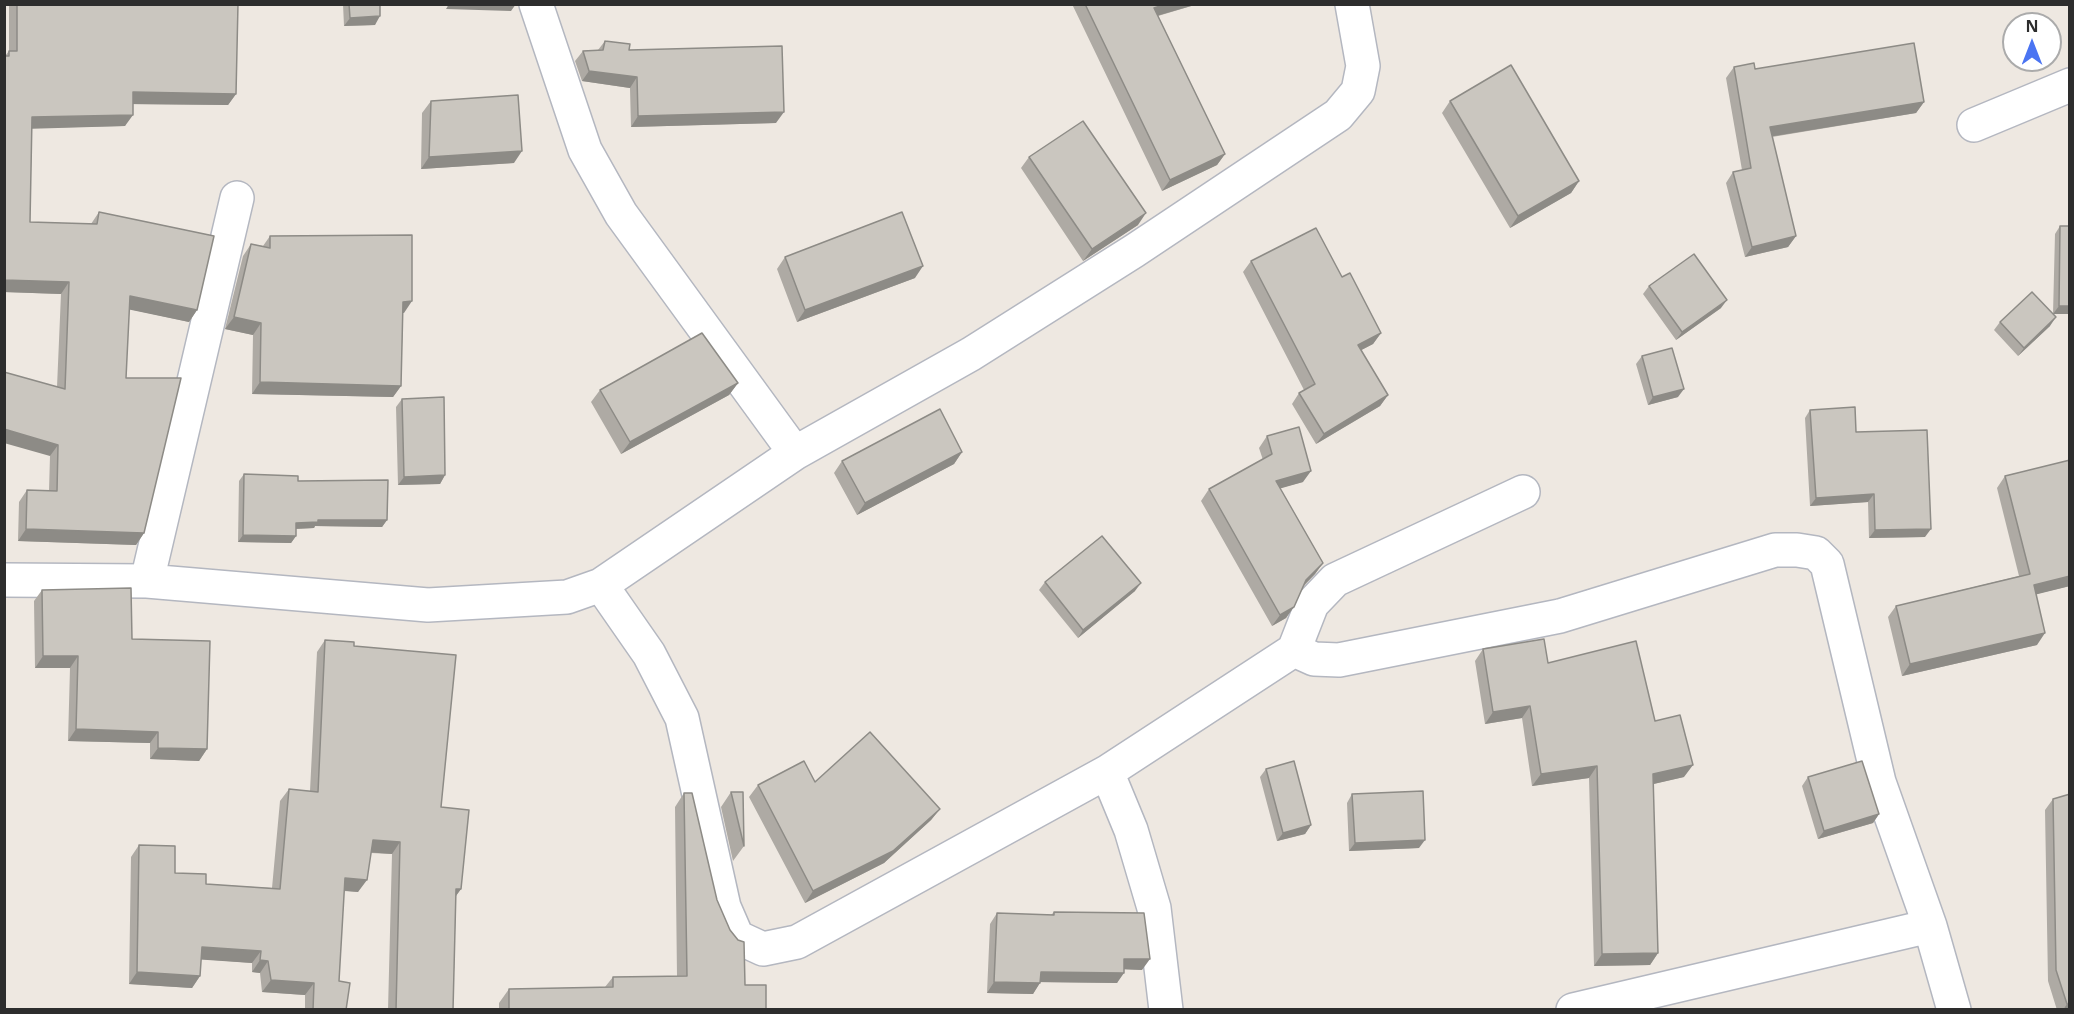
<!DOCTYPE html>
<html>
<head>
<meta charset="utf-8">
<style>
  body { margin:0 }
  #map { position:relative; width:2074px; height:1014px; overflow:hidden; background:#eee8e1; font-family:"Open Sans",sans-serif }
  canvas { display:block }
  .frame { position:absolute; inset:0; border:6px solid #2d2d2d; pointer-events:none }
  .north { position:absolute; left:2002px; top:12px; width:60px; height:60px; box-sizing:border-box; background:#fff; border:2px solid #ababab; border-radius:50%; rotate:0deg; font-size:16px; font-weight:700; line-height:24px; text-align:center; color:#2d2d2d }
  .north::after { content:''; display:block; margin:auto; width:21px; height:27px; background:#4a74f2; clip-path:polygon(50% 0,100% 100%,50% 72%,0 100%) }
</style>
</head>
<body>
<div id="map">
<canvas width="2074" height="1014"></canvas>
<div class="frame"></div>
<div class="north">N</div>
</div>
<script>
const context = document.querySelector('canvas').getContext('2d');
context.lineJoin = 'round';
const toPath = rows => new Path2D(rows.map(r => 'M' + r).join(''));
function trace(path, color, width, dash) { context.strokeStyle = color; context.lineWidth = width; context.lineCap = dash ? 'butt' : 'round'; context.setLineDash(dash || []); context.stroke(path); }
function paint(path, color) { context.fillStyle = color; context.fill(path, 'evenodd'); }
const minor = toPath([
  [536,4,585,150,621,214,795,453],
  [1974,125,2070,85],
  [4,580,147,581,428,605,567,597,601,585,795,453,971,354,1134,251,1338,115,1358,91,1363,66,1352,4],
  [147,581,237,198],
  [601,585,649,654,682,718,724,907,737,937,763,949,797,942,1107,772,1294,650,1312,604,1335,580,1523,492],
  [1294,650,1314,659,1339,660,1560,616,1775,550,1797,550,1816,553,1827,564,1879,782,1930,926,1954,1010],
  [1107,772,1131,830,1154,908,1166,1010],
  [1573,1010,1930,926]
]);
const wall = toPath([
  [9,4,238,4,236,94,228,105,133,104,125,126,32,128,30,222,91,224,99,212,197,310,189,322,129,309,126,378,144,533,136,545,18,541,19,502,27,490,49,491,50,456,57,387,61,294,4,292,5,56,9,51],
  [343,4,380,4,375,25,344,26],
  [1072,4,1198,4,1158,16,1225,154,1217,165,1162,191],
  [605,41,629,50,776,123,631,127,630,88,582,81,575,61,583,51,598,50],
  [1734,67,1755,69,1924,102,1916,113,1772,137,1796,236,1788,247,1745,257,1726,183,1733,172,1742,170,1726,78],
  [431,101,514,163,421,169,422,113],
  [1450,101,1579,181,1571,193,1510,228,1442,113],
  [1029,157,1138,225,1083,261,1021,168],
  [2060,226,2070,314,2053,314,2055,234],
  [270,236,404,313,403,313,401,386,393,397,252,394,253,335,225,329,243,256,251,244,263,246],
  [785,257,915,278,797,322,777,269],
  [1251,261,1342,277,1381,333,1373,344,1361,350,1388,395,1380,406,1316,444,1292,404,1299,393,1304,390,1243,272],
  [1649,286,1721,308,1676,340,1643,294],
  [2000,322,2050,326,2018,356,1994,330],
  [1642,356,1678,397,1648,405,1636,364],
  [738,383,729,395,621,454,591,402,600,390],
  [402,399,445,475,440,484,398,485,396,407],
  [1810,410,1856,432,1925,537,1869,538,1868,502,1810,506,1805,418],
  [1267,436,1303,482,1280,488,1323,563,1315,574,1304,586,1286,618,1272,626,1201,501,1209,489,1263,460,1259,448],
  [962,452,954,464,857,515,834,473,842,461],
  [2070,460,2070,586,2036,594,2037,645,1902,676,1888,617,1896,606,2019,576,1997,488,2005,476],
  [244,474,298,481,387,520,382,527,315,526,314,528,296,529,296,536,291,543,238,542,239,481],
  [1045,582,1135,591,1078,638,1039,590],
  [42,590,132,639,207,749,199,761,150,759,150,743,68,741,70,668,35,668,34,601],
  [325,640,354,646,441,807,461,889,456,896,453,1010,388,1010,392,854,371,853,358,892,344,891,339,981,346,1010,305,1010,305,995,262,992,260,973,252,972,252,963,201,959,200,976,192,988,129,984,131,857,139,845,175,873,206,884,272,888,280,801,289,789,310,791,317,652],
  [1483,649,1548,663,1655,721,1684,777,1653,784,1658,953,1650,965,1594,966,1589,778,1532,786,1522,718,1485,724,1475,661],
  [1266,769,1311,825,1305,834,1277,841,1260,777],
  [1808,777,1879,814,1873,823,1818,839,1802,786],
  [815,782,940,809,931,820,884,863,805,903,749,797,758,785],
  [731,792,744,846,733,861,721,807],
  [684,793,717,900,745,985,766,1010,499,1010,499,1003,509,989,605,987,613,977,677,976,675,807],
  [1352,794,1419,848,1349,851,1347,803],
  [2053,799,2070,1010,2057,1010,2048,981,2045,810],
  [1054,912,1142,970,1124,969,1117,983,1040,982,1033,994,987,993,990,924,997,913,1051,915]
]);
const shadedWall = toPath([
  [449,4,516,4,511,11,446,9],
  [1166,4,1198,4,1146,19,1154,8],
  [380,16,375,25,344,26,350,18],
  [589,71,637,77,630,88,582,81],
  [133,92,236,94,228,105,125,104],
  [1924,102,1916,113,1762,138,1770,127],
  [784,112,776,123,631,127,638,116],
  [133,115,125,126,24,129,32,117],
  [522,151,514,163,421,169,429,157],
  [1225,154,1217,165,1162,191,1170,180],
  [1579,181,1571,193,1510,228,1518,216],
  [1146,213,1138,225,1083,261,1092,249],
  [1796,236,1788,247,1745,257,1752,247],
  [923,266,915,278,797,322,805,310],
  [4,280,69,282,61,294,4,292],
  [130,296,197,310,189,322,122,308],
  [1727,300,1721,308,1676,340,1682,332],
  [412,301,404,313,395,313,403,302],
  [2059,306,2070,306,2070,314,2053,314],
  [234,317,261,323,253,335,225,329],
  [2056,317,2050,326,2018,356,2024,348],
  [1381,333,1373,344,1350,356,1358,345],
  [260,382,401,386,393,397,252,394],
  [738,383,729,395,621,454,630,442],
  [1684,389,1678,397,1648,405,1653,397],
  [1388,395,1380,406,1316,444,1324,434],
  [4,429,58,445,50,456,4,443],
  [962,452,954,464,857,515,865,503],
  [1311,471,1303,482,1268,492,1276,481],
  [445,475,440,484,398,485,404,477],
  [1874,494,1868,502,1810,506,1816,498],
  [318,520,387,520,382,527,315,526,314,528,292,529,296,523],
  [26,529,144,533,136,545,18,541],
  [1931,529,1925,537,1869,538,1875,530],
  [243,535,296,536,291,543,238,542],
  [1323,563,1315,574,1298,591,1306,580],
  [2070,576,2070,586,2026,597,2034,585],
  [1141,583,1135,591,1078,638,1083,630],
  [1294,607,1286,618,1272,626,1280,615],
  [2045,633,2037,645,1902,676,1910,664],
  [43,656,78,656,70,668,35,668],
  [1530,706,1522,718,1485,724,1493,712],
  [76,729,158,732,150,743,68,741],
  [158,748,207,749,199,761,150,759],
  [1693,765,1684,777,1645,786,1653,774],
  [1597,766,1589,778,1532,786,1541,774],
  [940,809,931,820,884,863,805,903,813,891],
  [1879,814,1873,823,1818,839,1824,831],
  [1311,825,1305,834,1277,841,1283,833],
  [373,840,400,842,392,854,365,852],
  [1425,840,1419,848,1349,851,1355,843],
  [345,878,367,880,358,892,337,890],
  [456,889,461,889,452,901],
  [202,947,261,951,252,963,193,959],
  [1658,953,1650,965,1594,966,1602,954],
  [1124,959,1150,959,1142,970,1117,969],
  [260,960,268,961,260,973,252,972],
  [137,972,200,976,192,988,129,984],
  [1041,972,1124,973,1117,983,1033,982],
  [271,980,314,983,305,995,262,992],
  [994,982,1040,983,1033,994,987,993],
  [2067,1004,2070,1004,2070,1010,2063,1010]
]);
const building = toPath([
  [17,4,238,4,236,94,133,92,133,115,32,117,30,222,97,224,99,212,214,236,197,310,130,296,126,378,181,378,144,533,26,529,27,490,57,491,58,445,4,429,4,372,65,389,69,282,4,280,4,56,9,56,9,51,17,51,17,4],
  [349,4,380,4,380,16,350,18,349,4],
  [1085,4,1166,4,1154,8,1225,154,1170,180,1085,4],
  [605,41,630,44,629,50,782,46,784,112,638,116,637,77,589,71,583,51,603,50,605,41],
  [1914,43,1924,102,1770,127,1796,236,1752,247,1733,172,1751,168,1734,67,1754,63,1755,69,1914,43],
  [1511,65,1579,181,1518,216,1450,101,1511,65],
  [518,95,522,151,429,157,431,101,518,95],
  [1083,121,1146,213,1092,249,1029,157,1083,121],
  [902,212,923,266,805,310,785,257,902,212],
  [2060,226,2070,226,2070,306,2059,306,2060,226],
  [1316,228,1342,277,1350,273,1381,333,1358,345,1388,395,1324,434,1299,393,1315,384,1251,261,1316,228],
  [412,235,412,301,403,302,401,386,260,382,261,323,234,317,251,244,270,248,270,236,412,235],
  [1694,254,1727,300,1682,332,1649,286,1694,254],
  [2032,292,2056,317,2024,348,2000,322,2032,292],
  [702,333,738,383,630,442,600,390,702,333],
  [1672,348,1684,389,1653,397,1642,356,1672,348],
  [444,397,445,475,404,477,402,399,444,397],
  [1855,407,1856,432,1927,430,1931,529,1875,530,1874,494,1816,498,1810,410,1855,407],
  [940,409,962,452,865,503,842,461,940,409],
  [1299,427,1311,471,1276,481,1323,563,1306,580,1294,607,1280,615,1209,489,1272,454,1267,436,1299,427],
  [2070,460,2070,576,2034,585,2045,633,1910,664,1896,606,2030,574,2005,476,2070,460],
  [244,474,298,476,298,481,388,480,387,520,318,520,318,522,296,523,296,536,243,535,244,474],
  [1102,536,1141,583,1083,630,1045,582,1102,536],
  [131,588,132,639,210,641,207,749,158,748,158,732,76,729,78,656,43,656,42,590,131,588],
  [1544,639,1548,663,1636,641,1655,721,1680,715,1693,765,1653,774,1658,953,1602,954,1597,766,1541,774,1530,706,1493,712,1483,649,1544,639],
  [325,640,354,642,354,646,456,655,441,807,469,810,461,889,456,889,453,1010,396,1010,400,842,373,840,367,880,345,878,339,981,350,983,346,1010,313,1010,314,983,271,980,268,961,260,960,261,951,202,947,200,976,137,972,139,845,175,846,175,873,206,874,206,884,280,889,289,789,318,792,325,640],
  [870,732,940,809,893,851,813,891,758,785,804,761,815,782,870,732],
  [1294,761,1311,825,1283,833,1266,769,1294,761],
  [1862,761,1879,814,1824,831,1808,777,1862,761],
  [1423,791,1425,840,1355,843,1352,794,1423,791],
  [731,792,743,792,744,846,731,792],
  [684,793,692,793,717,900,730,930,738,940,744,942,745,985,766,985,766,1010,509,1010,509,989,613,987,613,977,687,976,684,793],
  [2070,794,2070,1004,2067,1004,2056,970,2053,799,2070,794],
  [1054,912,1144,913,1150,959,1124,959,1124,973,1041,972,1040,983,994,982,997,913,1054,915,1054,912]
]);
trace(minor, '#b4b7c0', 36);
trace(minor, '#fff', 33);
paint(wall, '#aeaaa4');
paint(shadedWall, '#8d8b86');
paint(building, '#cac6bf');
trace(building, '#8d8b86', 1.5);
</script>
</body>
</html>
